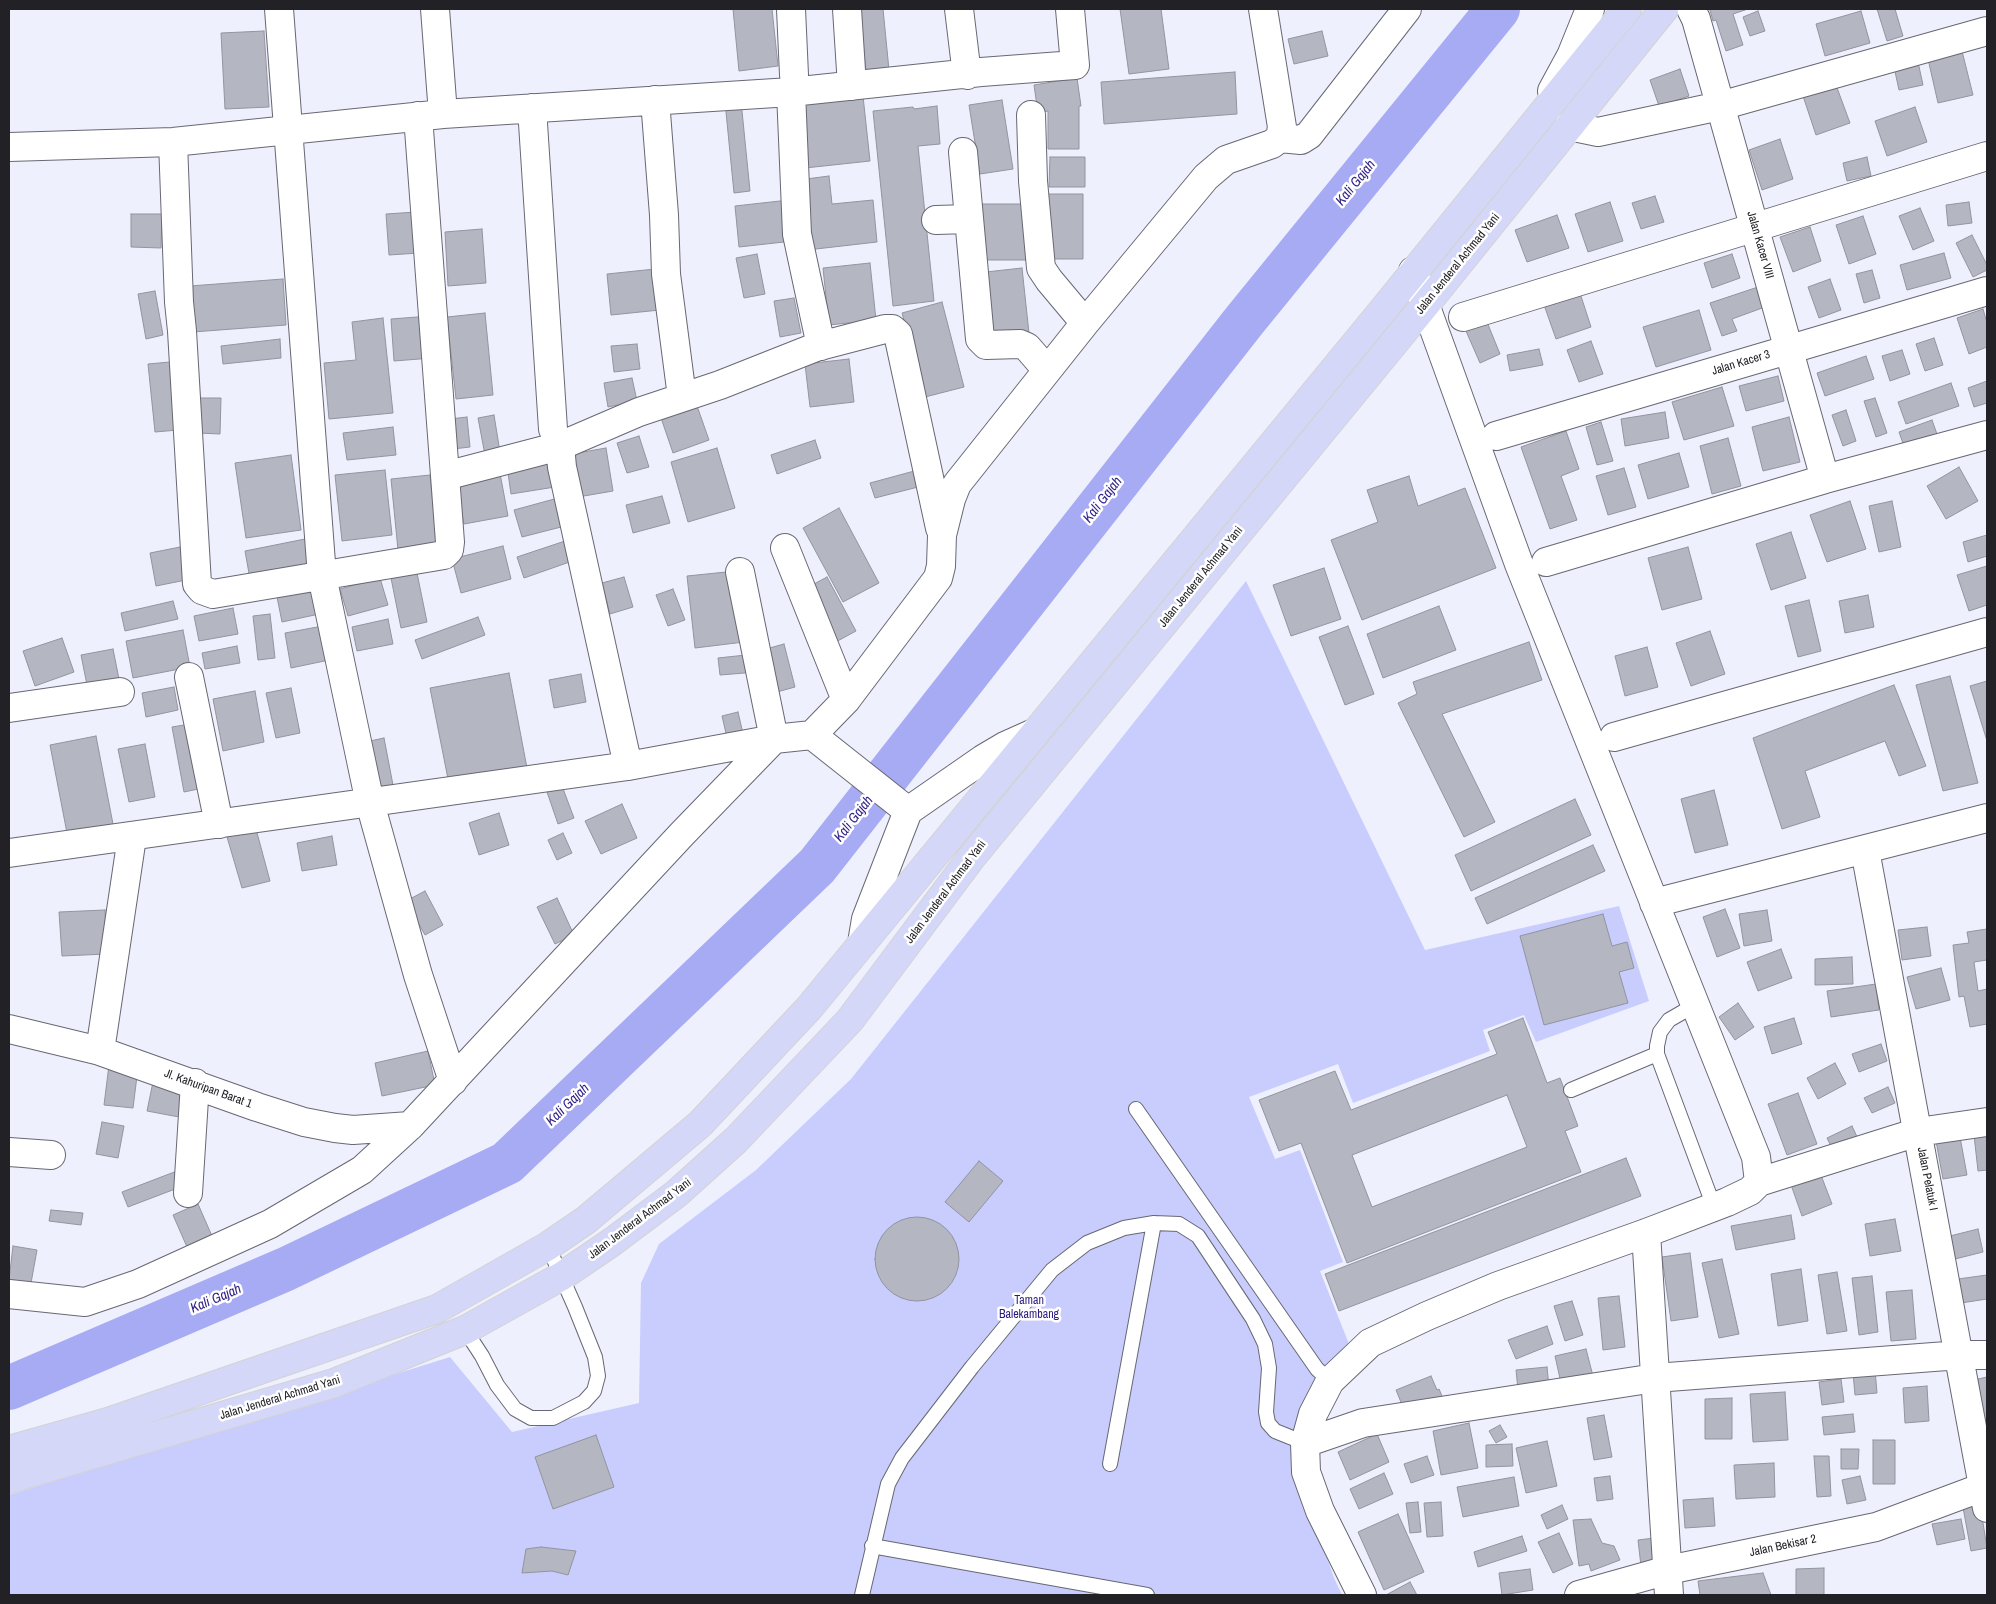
<!DOCTYPE html>
<html>
<head>
<meta charset="utf-8">
<style>
  body { margin:0 }
  #map { position:relative; width:1996px; height:1604px; overflow:hidden; background:#eff0fd; font-family:"Archivo Narrow",sans-serif }
  canvas { display:block }
  .frame { position:absolute; inset:0; border:10px solid #212126; pointer-events:none }
</style>
</head>
<body>
<div id="map">
<canvas width="1996" height="1604"></canvas>
<div class="frame"></div>
</div>
<script>
const context = document.querySelector('canvas').getContext('2d');
context.lineJoin = 'round';
function paint(path, color) { context.fillStyle = color; context.fill(path, 'evenodd'); }
const toPath = rows => new Path2D(rows.map(r => 'M' + r).join(''));
function trace(path, color, width, dash) { context.strokeStyle = color; context.lineWidth = width; context.lineCap = dash ? 'butt' : 'round'; context.setLineDash(dash || []); context.stroke(path); }
function drawText(font, color, halo, rows, align = 'center') {
  context.font = font + ' "Archivo Narrow",sans-serif'; context.lineWidth = 5; context.setLineDash([]); context.textBaseline = 'middle'; context.strokeStyle = halo; context.fillStyle = color; for (const [text, x, y, turn = 0] of rows) {
    context.save(); context.translate(x, y); context.rotate((+turn || 0) * Math.PI / 180); context.textAlign = isNaN(turn) ? turn : align; if (halo) context.strokeText(text, 0, 0); context.fillText(text, 0, 0); context.restore();
  }
}
const green = toPath([
  [1246,581,1425,950,1619,906,1649,1001,1536,1042,1524,1015,1483,1030,1490,1051,1353,1103,1338,1064,1249,1097,1275,1159,1300,1150,1343,1262,1320,1271,1349,1344,1294,1460,1334,1578,1342,1595,9,1595,9,1495,450,1357,512,1432,639,1403,641,1283,659,1244,756,1170,851,1079]
]);
const river = toPath([
  [9,1388,286,1269,507,1163,817,866,1244,321,1498,9]
]);
const building = toPath([
  [733,9,772,9,778,66,739,71,733,9],
  [860,9,883,9,889,70,866,72,860,9],
  [1120,9,1161,9,1169,69,1129,74,1120,9],
  [1712,9,1748,9,1733,14,1743,45,1726,51,1716,20,1713,21,1710,10,1712,9],
  [1877,9,1895,9,1903,36,1887,41,1877,9],
  [1758,11,1765,31,1750,36,1743,17,1758,11],
  [1861,11,1870,43,1825,56,1816,24,1861,11],
  [264,31,269,107,225,109,221,33,264,31],
  [1322,31,1328,56,1294,64,1288,39,1322,31],
  [1962,51,1973,95,1938,103,1928,59,1962,51],
  [1918,62,1923,85,1899,90,1894,67,1918,62],
  [1680,69,1689,96,1659,106,1650,80,1680,69],
  [1235,72,1237,114,1104,124,1101,82,1235,72],
  [1077,78,1081,106,1079,106,1079,149,1048,149,1048,111,1038,113,1034,85,1077,78],
  [1836,85,1850,123,1816,135,1803,96,1836,85],
  [863,96,870,161,805,168,798,103,863,96],
  [1002,100,1013,169,980,174,969,105,1002,100],
  [741,101,750,191,734,193,725,102,741,101],
  [937,106,940,144,918,146,934,301,893,306,873,111,913,107,914,109,937,106],
  [1915,107,1927,142,1887,156,1875,121,1915,107],
  [1780,139,1793,179,1762,190,1749,150,1780,139],
  [1050,157,1085,157,1085,187,1049,187,1050,157],
  [1867,157,1871,176,1847,181,1843,163,1867,157],
  [829,176,832,204,873,200,877,242,807,250,806,179,829,176],
  [1047,194,1083,194,1083,259,1047,259,1047,194],
  [1655,196,1664,222,1641,229,1632,203,1655,196],
  [789,200,793,241,739,247,735,206,789,200],
  [1610,202,1623,241,1588,252,1575,214,1610,202],
  [1969,202,1972,223,1948,226,1946,205,1969,202],
  [982,204,1026,204,1026,260,982,260,982,204],
  [1920,208,1934,241,1913,250,1899,216,1920,208],
  [416,212,419,253,389,255,386,214,416,212],
  [131,214,162,214,161,248,131,247,131,214],
  [1557,215,1569,248,1527,262,1515,230,1557,215],
  [1863,216,1876,254,1849,264,1836,225,1863,216],
  [1810,227,1821,261,1793,272,1780,237,1810,227],
  [482,229,486,283,448,286,445,232,482,229],
  [1972,235,1987,265,1987,270,1973,277,1956,243,1972,235],
  [1944,253,1951,278,1907,290,1900,265,1944,253],
  [757,254,765,294,744,298,736,258,757,254],
  [1732,254,1740,278,1712,288,1704,263,1732,254],
  [870,263,876,320,829,325,823,268,870,263],
  [1022,268,1029,333,984,338,977,273,1022,268],
  [655,269,660,310,611,315,607,274,655,269],
  [1872,270,1880,298,1864,303,1856,274,1872,270],
  [283,279,286,325,193,332,190,286,283,279],
  [1830,279,1841,310,1819,318,1808,287,1830,279],
  [1758,287,1765,307,1732,319,1737,331,1722,336,1710,303,1758,287],
  [1579,290,1591,327,1556,339,1543,302,1579,290],
  [155,291,163,335,146,339,138,294,155,291],
  [794,298,801,333,780,337,774,301,794,298],
  [942,302,964,387,925,397,902,313,942,302],
  [1983,309,1987,323,1987,347,1969,354,1957,318,1983,309],
  [1699,310,1711,350,1656,367,1643,327,1699,310],
  [485,313,493,395,456,399,447,317,485,313],
  [430,316,432,358,394,361,391,319,430,316],
  [383,318,393,413,329,419,324,363,356,360,352,322,383,318],
  [1487,322,1500,354,1480,363,1466,331,1487,322],
  [1934,338,1943,365,1925,371,1916,344,1934,338],
  [280,339,281,358,223,364,221,346,280,339],
  [1591,341,1603,374,1579,382,1567,350,1591,341],
  [637,344,640,369,614,372,611,346,637,344],
  [1539,349,1543,365,1510,371,1507,355,1539,349],
  [1902,350,1910,374,1890,381,1882,356,1902,350],
  [1866,356,1874,379,1825,396,1817,373,1866,356],
  [849,359,854,402,810,407,805,364,849,359],
  [170,362,178,430,155,432,148,364,170,362],
  [1778,376,1784,401,1746,411,1739,386,1778,376],
  [632,378,637,401,608,407,604,383,632,378],
  [1987,381,1987,403,1974,407,1968,388,1987,381],
  [1951,383,1959,406,1906,424,1898,402,1951,383],
  [1722,387,1734,426,1684,440,1672,402,1722,387],
  [199,398,221,398,220,434,198,433,199,398],
  [1875,398,1887,433,1876,437,1864,401,1875,398],
  [696,403,709,440,673,453,660,415,696,403],
  [1846,410,1856,441,1843,446,1832,415,1846,410],
  [1665,412,1669,438,1625,446,1621,419,1665,412],
  [494,415,500,452,485,455,478,418,494,415],
  [467,417,470,447,453,449,450,419,467,417],
  [1789,417,1800,462,1763,471,1752,427,1789,417],
  [1932,420,1938,437,1905,449,1899,432,1932,420],
  [1601,422,1613,461,1597,465,1586,427,1601,422],
  [393,427,396,455,347,460,343,433,393,427],
  [1566,431,1579,469,1561,476,1577,520,1550,529,1521,447,1566,431],
  [639,436,649,467,627,473,617,443,639,436],
  [1728,438,1741,486,1712,494,1700,446,1728,438],
  [815,440,821,458,777,474,771,455,815,440],
  [606,448,613,491,578,497,572,454,606,448],
  [717,448,735,508,688,522,671,462,717,448],
  [1679,453,1689,487,1648,499,1638,465,1679,453],
  [291,455,301,530,246,538,235,463,291,455],
  [550,459,555,487,511,494,507,466,550,459],
  [1959,467,1978,501,1946,519,1927,486,1959,467],
  [499,468,508,516,464,524,455,477,499,468],
  [1624,468,1636,507,1608,515,1596,476,1624,468],
  [385,470,392,535,342,541,335,475,385,470],
  [918,470,922,486,875,498,870,483,918,470],
  [430,475,437,546,398,550,391,479,430,475],
  [1409,476,1418,506,1465,488,1496,568,1362,620,1331,540,1378,522,1367,490,1409,476],
  [662,496,670,523,633,533,626,505,662,496],
  [558,498,565,526,522,537,514,510,558,498],
  [1850,501,1866,549,1827,562,1810,515,1850,501],
  [1892,501,1901,547,1879,552,1869,506,1892,501],
  [839,508,879,583,843,602,803,528,839,508],
  [1791,532,1806,578,1771,590,1756,544,1791,532],
  [1987,535,1987,556,1968,562,1963,542,1987,535],
  [574,538,581,558,524,578,517,557,574,538],
  [305,539,311,567,250,579,245,551,305,539],
  [503,546,511,579,461,593,452,559,503,546],
  [180,547,186,580,156,586,150,553,180,547],
  [1688,547,1702,599,1662,610,1648,558,1688,547],
  [1987,566,1987,605,1969,611,1957,575,1987,566],
  [1324,568,1341,619,1291,636,1273,585,1324,568],
  [736,571,744,642,695,648,687,576,736,571],
  [417,573,427,622,401,628,391,578,417,573],
  [624,577,633,607,610,614,602,583,624,577],
  [827,577,856,631,832,644,803,590,827,577],
  [380,578,388,605,348,616,340,589,380,578],
  [318,579,324,613,282,622,275,587,318,579],
  [673,589,685,620,668,626,656,595,673,589],
  [1868,595,1874,627,1845,633,1839,601,1868,595],
  [1809,600,1821,651,1798,657,1785,606,1809,600],
  [173,601,178,619,125,631,121,613,173,601],
  [1439,606,1456,650,1383,678,1367,634,1439,606],
  [233,608,238,634,199,641,194,616,233,608],
  [270,614,275,658,258,660,253,616,270,614],
  [478,617,485,635,422,659,415,640,478,617],
  [388,619,393,644,357,651,352,627,388,619],
  [328,625,334,659,291,668,285,633,328,625],
  [1348,626,1374,694,1345,705,1319,637,1348,626],
  [183,630,190,667,133,678,126,641,183,630],
  [1710,631,1725,674,1691,686,1676,643,1710,631],
  [62,638,74,672,35,686,23,651,62,638],
  [1529,642,1542,680,1442,714,1495,822,1464,837,1398,703,1417,694,1413,682,1529,642],
  [784,644,795,687,777,692,766,649,784,644],
  [237,646,240,663,205,669,202,653,237,646],
  [1647,647,1658,687,1625,696,1615,656,1647,647],
  [113,649,120,684,88,690,81,655,113,649],
  [755,654,757,672,720,675,718,658,755,654],
  [509,673,527,768,449,784,430,688,509,673],
  [581,674,586,702,554,708,549,680,581,674],
  [1950,676,1978,783,1943,791,1916,685,1950,676],
  [1987,681,1987,741,1970,686,1987,681],
  [1894,685,1926,766,1899,776,1885,741,1805,771,1820,817,1782,829,1753,738,1894,685],
  [174,687,178,710,146,717,142,693,174,687],
  [291,688,300,733,276,738,266,693,291,688],
  [255,691,264,742,223,751,213,699,255,691],
  [738,712,744,738,728,742,722,716,738,712],
  [196,723,208,787,184,792,172,727,196,723],
  [96,736,113,824,67,833,50,745,96,736],
  [384,738,393,785,379,788,370,741,384,738],
  [145,744,155,797,129,802,118,749,145,744],
  [562,786,574,818,558,824,547,792,562,786],
  [1714,790,1728,845,1695,853,1681,799,1714,790],
  [1575,799,1591,835,1471,891,1455,855,1575,799],
  [622,804,637,838,601,854,585,821,622,804],
  [499,813,509,845,479,855,469,823,499,813],
  [256,829,270,881,242,888,227,837,256,829],
  [563,833,572,853,557,860,548,840,563,833],
  [332,836,337,865,302,871,297,843,332,836],
  [1593,845,1605,871,1487,924,1475,898,1593,845],
  [425,891,443,925,425,935,406,901,425,891],
  [557,898,574,935,555,944,537,907,557,898],
  [1725,909,1740,948,1717,957,1703,917,1725,909],
  [105,910,107,954,62,956,59,912,105,910],
  [1767,910,1772,941,1744,946,1739,914,1767,910],
  [1603,914,1612,946,1627,942,1634,968,1619,972,1628,1003,1544,1025,1520,936,1603,914],
  [1927,927,1931,956,1902,960,1898,930,1927,927],
  [1987,929,1987,960,1974,962,1978,991,1987,989,1987,1024,1970,1027,1964,996,1959,997,1953,945,1969,943,1967,932,1987,929],
  [1781,949,1792,978,1758,991,1747,962,1781,949],
  [1852,957,1853,984,1815,985,1815,959,1852,957],
  [1941,968,1950,1000,1916,1009,1907,977,1941,968],
  [1876,984,1879,1010,1831,1017,1827,991,1876,984],
  [1738,1003,1754,1027,1735,1040,1719,1017,1738,1003],
  [1523,1018,1547,1083,1560,1078,1578,1126,1565,1131,1581,1172,1347,1263,1301,1143,1279,1151,1259,1100,1335,1071,1351,1110,1497,1054,1488,1032,1523,1018],
  [1507,1095,1527,1147,1372,1207,1352,1155,1507,1095],
  [1794,1018,1802,1044,1772,1054,1764,1027,1794,1018],
  [1881,1044,1887,1061,1859,1072,1852,1054,1881,1044],
  [428,1051,435,1085,382,1096,375,1063,428,1051],
  [1835,1063,1846,1084,1818,1099,1807,1078,1835,1063],
  [109,1065,138,1068,133,1108,104,1105,109,1065],
  [154,1077,186,1084,179,1117,147,1111,154,1077],
  [1888,1087,1895,1103,1872,1113,1864,1098,1888,1087],
  [1798,1093,1817,1144,1787,1155,1768,1104,1798,1093],
  [102,1122,124,1126,118,1158,96,1154,102,1122],
  [1852,1126,1859,1141,1834,1152,1827,1138,1852,1126],
  [1987,1133,1987,1170,1978,1171,1974,1135,1987,1133],
  [1960,1137,1967,1175,1943,1179,1936,1141,1960,1137],
  [1626,1158,1641,1196,1339,1311,1325,1274,1626,1158],
  [979,1161,1003,1181,969,1222,945,1202,979,1161],
  [1819,1170,1832,1204,1802,1216,1790,1182,1819,1170],
  [177,1171,183,1186,128,1207,122,1192,177,1171],
  [198,1204,212,1236,187,1247,173,1215,198,1204],
  [51,1210,83,1213,81,1225,49,1221,51,1210],
  [1791,1215,1795,1239,1736,1250,1731,1226,1791,1215],
  '875 1259a42 42 0 1 1 84 0a42 42 0 1 1-84 0Z',
  [1895,1219,1901,1251,1870,1256,1865,1224,1895,1219],
  [1978,1229,1983,1252,1955,1259,1950,1236,1978,1229],
  [13,1246,37,1250,31,1283,9,1280,13,1246],
  [1690,1253,1698,1317,1671,1321,1662,1257,1690,1253],
  [1722,1259,1739,1334,1719,1338,1702,1263,1722,1259],
  [1801,1269,1808,1321,1778,1326,1771,1274,1801,1269],
  [1837,1272,1847,1331,1827,1334,1818,1275,1837,1272],
  [1987,1275,1987,1299,1961,1303,1958,1279,1987,1275],
  [1872,1276,1878,1332,1859,1335,1852,1278,1872,1276],
  [1912,1290,1916,1339,1891,1341,1886,1292,1912,1290],
  [1619,1296,1625,1347,1603,1350,1598,1298,1619,1296],
  [1572,1301,1583,1335,1565,1341,1554,1306,1572,1301],
  [1547,1326,1553,1344,1516,1359,1508,1340,1547,1326],
  [1586,1349,1593,1376,1561,1383,1555,1356,1586,1349],
  [1547,1367,1549,1387,1518,1390,1516,1370,1547,1367],
  [1875,1370,1877,1393,1855,1395,1853,1373,1875,1370],
  [1431,1376,1437,1390,1439,1389,1448,1410,1405,1412,1396,1390,1431,1376],
  [1987,1377,1987,1425,1984,1425,1978,1379,1987,1377],
  [1841,1379,1844,1402,1822,1405,1819,1382,1841,1379],
  [1927,1386,1929,1421,1905,1423,1903,1388,1927,1386],
  [1785,1392,1788,1440,1753,1442,1750,1394,1785,1392],
  [1732,1398,1732,1439,1705,1439,1705,1399,1732,1398],
  [1853,1414,1855,1432,1824,1435,1822,1417,1853,1414],
  [1604,1415,1612,1457,1594,1460,1587,1418,1604,1415],
  [1469,1423,1478,1468,1441,1475,1433,1431,1469,1423],
  [1500,1425,1507,1437,1496,1443,1489,1431,1500,1425],
  [1377,1434,1389,1462,1350,1480,1338,1452,1377,1434],
  [596,1435,614,1487,553,1509,535,1457,596,1435],
  [1873,1440,1895,1440,1895,1484,1873,1484,1873,1440],
  [1547,1441,1557,1486,1526,1493,1516,1448,1547,1441],
  [1512,1444,1513,1466,1486,1467,1486,1445,1512,1444],
  [1841,1449,1859,1449,1858,1469,1841,1469,1841,1449],
  [1427,1456,1434,1475,1411,1483,1404,1464,1427,1456],
  [1814,1456,1829,1456,1831,1496,1817,1497,1814,1456],
  [1774,1463,1775,1497,1736,1499,1734,1465,1774,1463],
  [1384,1473,1393,1494,1359,1509,1350,1489,1384,1473],
  [1610,1476,1613,1499,1597,1501,1594,1478,1610,1476],
  [1860,1476,1866,1500,1847,1504,1842,1480,1860,1476],
  [1514,1477,1519,1506,1463,1517,1457,1487,1514,1477],
  [1713,1498,1715,1526,1685,1528,1683,1500,1713,1498],
  [1979,1498,1987,1548,1971,1551,1962,1502,1979,1498],
  [1418,1502,1421,1532,1410,1533,1406,1503,1418,1502],
  [1441,1502,1443,1536,1427,1537,1424,1503,1441,1502],
  [1562,1505,1568,1519,1547,1529,1541,1515,1562,1505],
  [1398,1514,1424,1572,1384,1590,1358,1532,1398,1514],
  [1591,1519,1602,1543,1614,1546,1620,1560,1591,1571,1589,1564,1579,1566,1573,1520,1591,1519],
  [1961,1519,1965,1539,1937,1545,1932,1524,1961,1519],
  [1559,1533,1573,1564,1553,1573,1538,1542,1559,1533],
  [1522,1536,1527,1551,1478,1567,1474,1552,1522,1536],
  [1654,1538,1658,1564,1641,1566,1638,1540,1654,1538],
  [541,1547,576,1551,568,1575,552,1571,522,1573,526,1549,541,1547],
  [1824,1568,1824,1595,1796,1595,1796,1569,1824,1568],
  [1530,1569,1533,1590,1502,1595,1499,1573,1530,1569],
  [1763,1573,1771,1595,1700,1595,1698,1581,1763,1573],
  [1410,1582,1417,1595,1386,1595,1410,1582]
]);
const service = toPath([
  [1695,1005,1669,1020,1660,1032,1657,1046,1657,1054,1714,1207],
  [1571,1090,1657,1054],
  [1136,1109,1317,1369,1330,1381],
  [465,1330,482,1356,497,1385,515,1409,531,1418,553,1418,584,1402,594,1391,598,1376,595,1357,575,1307,548,1246],
  [1110,1464,1154,1223],
  [872,1546,1147,1595],
  [862,1595,888,1484,902,1458,972,1367,1052,1270,1087,1243,1124,1228,1154,1223,1179,1224,1198,1236,1253,1319,1265,1344,1269,1368,1266,1412,1268,1423,1275,1431,1305,1443]
]);
const minor = toPath([
  [279,9,322,576,370,803,418,975,453,1081],
  [435,9,443,114],
  [791,9,794,75],
  [847,9,852,86],
  [959,9,967,75],
  [1691,9,1696,19,1825,479],
  [791,92,797,234,821,346],
  [655,100,664,215,666,274,682,397],
  [532,108,553,429],
  [1031,115,1033,181,1041,268,1049,280,1085,323],
  [1569,126,1598,132,1720,106,1987,31],
  [1280,138,1301,140,1309,135,1407,9],
  [173,142,179,302,182,331,197,584,202,590,213,594,444,555,449,550,450,542,418,116],
  [9,147,173,142,443,114,791,92,981,72,1075,65,1070,9],
  [963,152,980,339,986,345,1020,344,1027,347,1047,370],
  [936,220,968,219],
  [1463,317,1987,156],
  [1496,436,1987,291],
  [560,446,562,467,628,766],
  [445,476,560,446,639,412,720,385,816,347,885,329,892,329,898,334,940,528],
  [785,548,846,700],
  [1546,562,1825,479,1987,435],
  [189,677,219,824],
  [9,708,120,692],
  [1614,737,1987,632],
  [908,811,812,735,846,700,938,578,941,566,942,535,951,499,957,484,1085,323,1206,177,1226,160,1272,144,1280,138,1282,127,1263,9],
  [1865,850,1987,1508],
  [9,853,628,766,774,739,812,735],
  [1654,903,1987,818],
  [862,943,866,919,908,811,983,759,1005,746,1034,733],
  [9,1029,100,1051,257,1107,304,1122,335,1128,353,1130,410,1126],
  [100,1051,132,837],
  [9,1152,51,1155],
  [1759,1182,1918,1132,1987,1122],
  [188,1193,195,1083],
  [1646,1233,1669,1595],
  [9,1294,85,1302,138,1284,270,1224,362,1170,410,1126,682,834,774,739,740,572],
  [1305,1443,1363,1423,1655,1378,1960,1355,1987,1355],
  [1362,1595,1320,1511,1306,1472,1305,1443,1313,1414,1330,1381,1370,1343,1427,1316,1498,1286,1646,1233,1727,1202,1750,1191,1759,1182,1756,1157,1519,564,1413,271],
  [1579,1595,1668,1570,1876,1527,1983,1487]
]);
const tertiary = toPath([
  [1552,91,1571,56,1590,9]
]);
const primary = toPath([
  [9,1450,108,1422,437,1309,548,1246,586,1220,700,1124,809,1008,1383,310,1627,9],
  [9,1479,334,1383,465,1330,562,1276,612,1242,676,1194,736,1140,850,1020,971,858,1426,304,1664,9]
]);
const streetNames = [
  ["Jalan Kacer VIII",1760,245,74],
  ["Jalan Jenderal Achmad Yani",1458,264,-51],
  ["Jalan Kacer 3",1741,363,-17],
  ["Jalan Jenderal Achmad Yani",1201,577,-51],
  ["Jalan Jenderal Achmad Yani",946,892,-53],
  ["Jl. Kahuripan Barat 1",208,1089,20],
  ["Jalan Pelatuk I",1927,1179,79],
  ["Jalan Jenderal Achmad Yani",640,1219,-37],
  ["Jalan Jenderal Achmad Yani",280,1398,-17],
  ["Jalan Bekisar 2",1783,1546,-12]
];
const parkNames = [
  ["Taman",1029,1301],
  ["Balekambang",1029,1315]
];
const waterNames = [
  ["Kali Gajah",1356,183,-51],
  ["Kali Gajah",1103,500,-52],
  ["Kali Gajah",854,819,-52],
  ["Kali Gajah",568,1105,-44],
  ["Kali Gajah",216,1299,-23]
];
paint(green, '#c8cdfd');
trace(river, '#a6abf3', 44);
paint(building, '#b4b6c2');
trace(building, '#92949f', 1);
trace(service, '#676873', 16);
trace(minor, '#676873', 30);
trace(tertiary, '#676873', 30);
trace(primary, '#d3d3d4', 30);
trace(service, '#fff', 14);
trace(minor, '#fff', 28);
trace(tertiary, '#fff', 28);
trace(primary, '#d4d7f8', 28);
drawText('12px', '#212126', '#fff', streetNames);
drawText('12px', '#2b1a7f', '#fff', parkNames);
drawText('italic 14px', '#312287', '#fff', waterNames);
</script>
</body>
</html>
